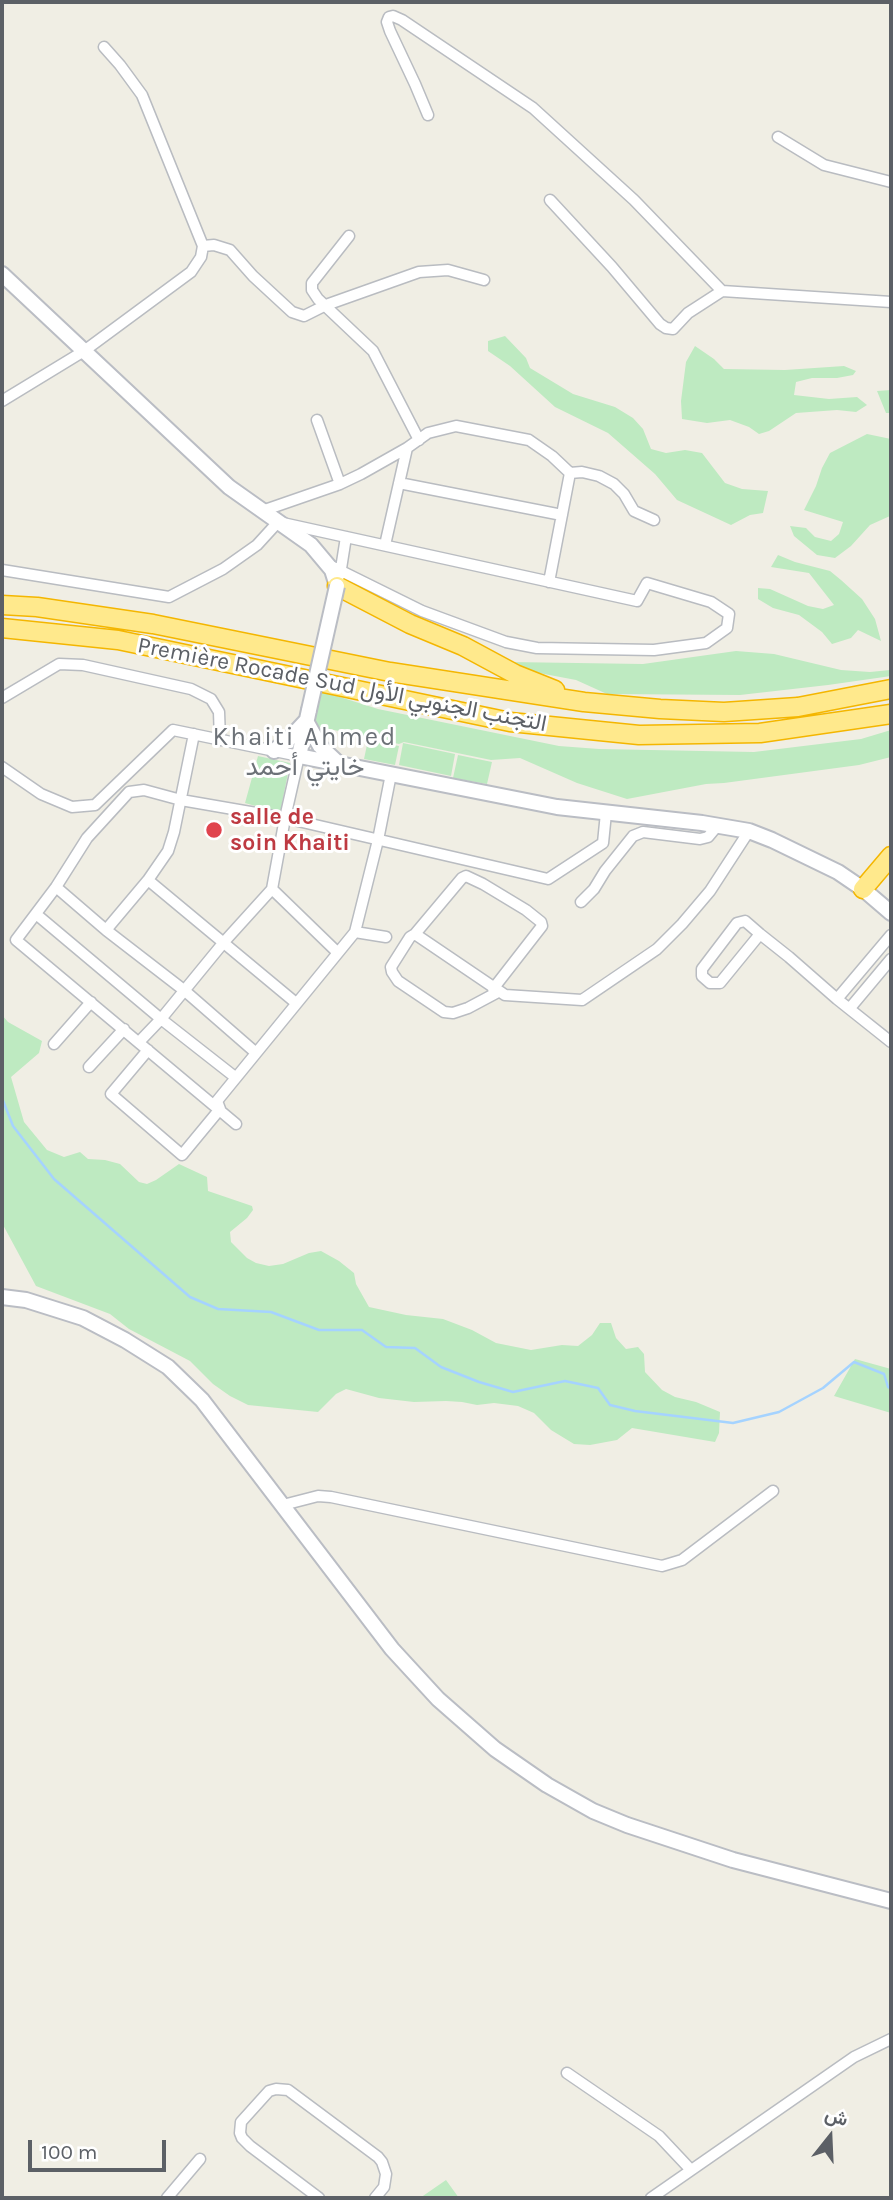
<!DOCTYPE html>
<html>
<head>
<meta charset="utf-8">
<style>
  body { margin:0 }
  #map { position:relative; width:893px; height:2200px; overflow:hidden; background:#f0eee4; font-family:Karla,Vazirmatn,sans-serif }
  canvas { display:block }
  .frame { position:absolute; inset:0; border:4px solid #5c6066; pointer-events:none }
  .north { position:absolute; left:795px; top:2102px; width:70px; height:70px; -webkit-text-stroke:5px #fff; paint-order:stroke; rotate:18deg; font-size:19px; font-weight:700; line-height:28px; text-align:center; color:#5c6066 }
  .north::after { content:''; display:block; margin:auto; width:24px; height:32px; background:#5c6066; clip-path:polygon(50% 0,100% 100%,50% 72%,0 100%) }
  .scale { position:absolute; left:28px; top:2140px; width:138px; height:32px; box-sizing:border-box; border:4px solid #5c6066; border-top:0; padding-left:9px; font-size:21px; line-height:24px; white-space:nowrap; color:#5c6066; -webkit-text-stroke:5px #fff; paint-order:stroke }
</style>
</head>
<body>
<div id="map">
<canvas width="893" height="2200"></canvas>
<div class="frame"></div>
<div class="north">ش</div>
<div class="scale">100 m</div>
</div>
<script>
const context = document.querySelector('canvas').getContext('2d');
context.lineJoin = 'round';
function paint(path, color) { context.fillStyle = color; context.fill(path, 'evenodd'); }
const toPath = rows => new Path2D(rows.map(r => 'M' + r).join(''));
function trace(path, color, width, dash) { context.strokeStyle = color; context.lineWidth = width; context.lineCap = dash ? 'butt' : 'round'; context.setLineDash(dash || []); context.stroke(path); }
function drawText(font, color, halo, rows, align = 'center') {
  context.font = font + ' Karla,Vazirmatn,sans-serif'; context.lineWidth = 6; context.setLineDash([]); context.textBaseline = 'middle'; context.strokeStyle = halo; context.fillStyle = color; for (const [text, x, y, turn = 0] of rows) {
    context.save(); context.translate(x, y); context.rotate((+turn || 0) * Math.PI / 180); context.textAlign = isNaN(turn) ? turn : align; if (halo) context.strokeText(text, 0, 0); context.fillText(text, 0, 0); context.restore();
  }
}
const green = toPath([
  [505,336,526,358,530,368,573,394,615,407,633,418,643,429,651,449,666,453,685,450,702,453,725,483,742,489,768,491,763,513,750,515,731,525,677,500,655,474,608,433,555,407,510,366,488,351,488,341],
  [695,346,714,359,724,369,785,370,844,366,856,371,853,375,837,378,812,378,796,382,794,395,829,399,857,397,867,405,856,412,837,410,796,413,769,431,759,434,749,427,730,420,707,423,682,419,681,401,686,362],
  [891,390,891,413,886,413,877,391],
  [867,434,891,439,891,513,890,516,870,525,851,546,835,558,817,555,794,536,790,526,806,528,815,537,831,541,839,534,843,522,804,510,816,486,822,468,830,453],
  [778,555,795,562,830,571,841,580,862,599,875,619,881,641,858,630,851,638,832,644,822,632,799,615,773,608,758,599,758,588,770,589,808,606,823,609,834,605,809,573,771,567],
  [736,651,774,654,841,670,870,672,890,670,891,676,828,685,740,695,607,694,576,680,539,673,510,662,643,664],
  [321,691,378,709,559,746,599,749,754,752,861,739,891,730,891,757,859,765,724,783,706,784,627,799,577,783,520,758,491,760,404,742,399,744,311,725],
  [368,740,399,746,395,765,364,759],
  [403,743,455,754,451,776,399,765],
  [458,755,492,762,487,784,453,778],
  [258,756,290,763,280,813,245,803],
  [2,1015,8,1022,42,1041,39,1053,11,1077,24,1122,47,1150,64,1157,80,1152,88,1159,105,1160,120,1164,139,1182,147,1184,156,1180,179,1164,207,1177,208,1191,252,1206,253,1210,247,1218,230,1232,231,1242,247,1258,256,1263,269,1266,283,1264,309,1253,321,1251,339,1261,354,1273,356,1284,369,1307,406,1315,443,1319,472,1330,496,1343,531,1350,562,1345,578,1346,592,1335,600,1323,611,1323,616,1338,626,1349,638,1347,644,1354,645,1372,662,1390,675,1397,696,1402,720,1412,719,1433,715,1442,632,1428,617,1440,590,1445,574,1444,551,1430,534,1413,518,1406,494,1403,477,1405,462,1402,446,1401,414,1402,379,1398,346,1389,336,1394,318,1412,248,1405,230,1396,213,1384,190,1361,129,1329,110,1314,36,1286,2,1223],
  [855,1359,891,1369,891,1413,834,1396],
  [446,2180,459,2198,420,2198]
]);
const stream = toPath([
  [2,1098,13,1126,54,1179,190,1297,218,1309,271,1312,319,1330,362,1330,386,1347,415,1348,441,1367,479,1382,513,1392,565,1381,598,1388,610,1405,635,1411,733,1423,779,1412,823,1388,854,1362,884,1374,888,1387,891,1389]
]);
const minor = toPath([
  [428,115,415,84,390,31,387,22,389,17,393,16,402,20,533,108,634,200,722,291],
  [778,137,824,165,891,182],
  [550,200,612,267,660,324,666,328,673,329,688,313,722,291,891,302],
  [349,236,312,283,312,290,318,299,373,351,419,440],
  [203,246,214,245,230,250,253,276,292,312,304,316,326,305,419,272,448,270,484,280],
  [2,401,84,351,191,272,201,257,203,246,142,95,120,65,104,47],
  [317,420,340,484],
  [570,473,582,472,599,476,614,484,624,494,634,511,654,520],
  [399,483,562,515],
  [262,511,340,484,361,474,407,448],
  [385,545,407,448,428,433,456,426,529,440,552,456,570,473,549,582],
  [2,570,169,597,223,569,257,545,278,522,637,601,647,583,711,602,729,614,727,628,706,643,654,650,537,648,506,642,422,611,329,565],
  [340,575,346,537],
  [2,698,59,664,83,665,191,689,211,699,219,712,220,740],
  [2,767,41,794,72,807,95,805,173,730,299,756,285,818,272,889,337,952],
  [148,880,296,1003],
  [56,887,106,930,185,991,255,1052],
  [581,902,594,889,605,871,633,836,643,832,700,839,708,837,718,825],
  [36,914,161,1019,235,1077],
  [106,930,148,880,168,851,174,832,194,734],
  [355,932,386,937],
  [415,934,462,878,466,876,483,884,526,910,541,922,542,926,493,989],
  [760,934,720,983,710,983,702,976,702,969,737,923,745,921,760,934,789,957,837,999,891,1042],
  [498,992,468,1008,453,1013,444,1012,398,981,392,972,391,967,410,937,415,934,505,995,582,1000,657,949,682,924,710,891,749,831],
  [837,999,891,935],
  [850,1008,891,959],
  [139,1042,161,1019,224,942,272,889],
  [54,1044,91,1002],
  [148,1050,111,1094,182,1155,220,1109,217,1101,355,932,378,840,391,774],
  [89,1067,124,1029],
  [236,1124,16,940,56,887,87,838,129,792,144,790,181,800,285,818,548,879,603,843,606,813],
  [283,1505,318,1496,331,1497,662,1566,682,1560,773,1491],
  [567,2073,659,2136,691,2170],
  [167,2198,200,2159],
  [319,2198,250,2146,242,2138,240,2133,241,2122,269,2091,276,2089,288,2090,378,2157,382,2162,386,2174,384,2187,375,2198],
  [651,2198,854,2057,891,2039]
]);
const secondary = toPath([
  [2,274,229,487,311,545,332,570,337,586],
  [309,710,299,756,557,807,702,823,749,831,772,840,838,872,863,889,891,913],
  [274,751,291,737,306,721,320,746,338,763],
  [2,1297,26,1300,83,1318,125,1340,168,1367,202,1400,392,1649,438,1699,495,1749,547,1785,593,1811,627,1825,733,1860,891,1901]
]);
const motorway = toPath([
  [337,586,410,624,463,646,515,674,555,690],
  [2,605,37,607,153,624,390,672,584,702,660,709,724,712,798,707,891,689],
  [2,628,118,640,510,722,639,735,760,733,891,714],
  [863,889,891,856]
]);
const secondaryBridge = toPath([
  [309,710,337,586]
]);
const markers = [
  [214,830,9,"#e0444e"]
];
const streetNames = [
  ["Première Rocade Sud التجنب الجنوبي الأول",342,685,11]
];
const healthNames = [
  ["salle de",230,817],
  ["soin Khaiti",230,843]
];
const quarterNames = [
  ["Khaiti Ahmed",305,738],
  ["خايتي أحمد",305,768]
];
paint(green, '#beeac1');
trace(stream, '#a5d3ff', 2.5);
trace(minor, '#b9bcc1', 13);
trace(secondary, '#babdc4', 18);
trace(motorway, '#f4b600', 21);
trace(minor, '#fff', 10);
trace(secondary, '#fff', 14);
trace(motorway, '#ffe98c', 18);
trace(secondaryBridge, '#babdc4', 18, []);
trace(secondaryBridge, '#fff', 14);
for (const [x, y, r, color] of markers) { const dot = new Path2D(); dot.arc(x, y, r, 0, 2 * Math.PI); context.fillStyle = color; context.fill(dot); trace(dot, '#fff', 2.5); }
drawText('23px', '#5c6066', '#fff', streetNames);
drawText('bold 23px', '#be3a42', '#fff', healthNames, 'left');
context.letterSpacing = '2px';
drawText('26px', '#6d7278', '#fff', quarterNames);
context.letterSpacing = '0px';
</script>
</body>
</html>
